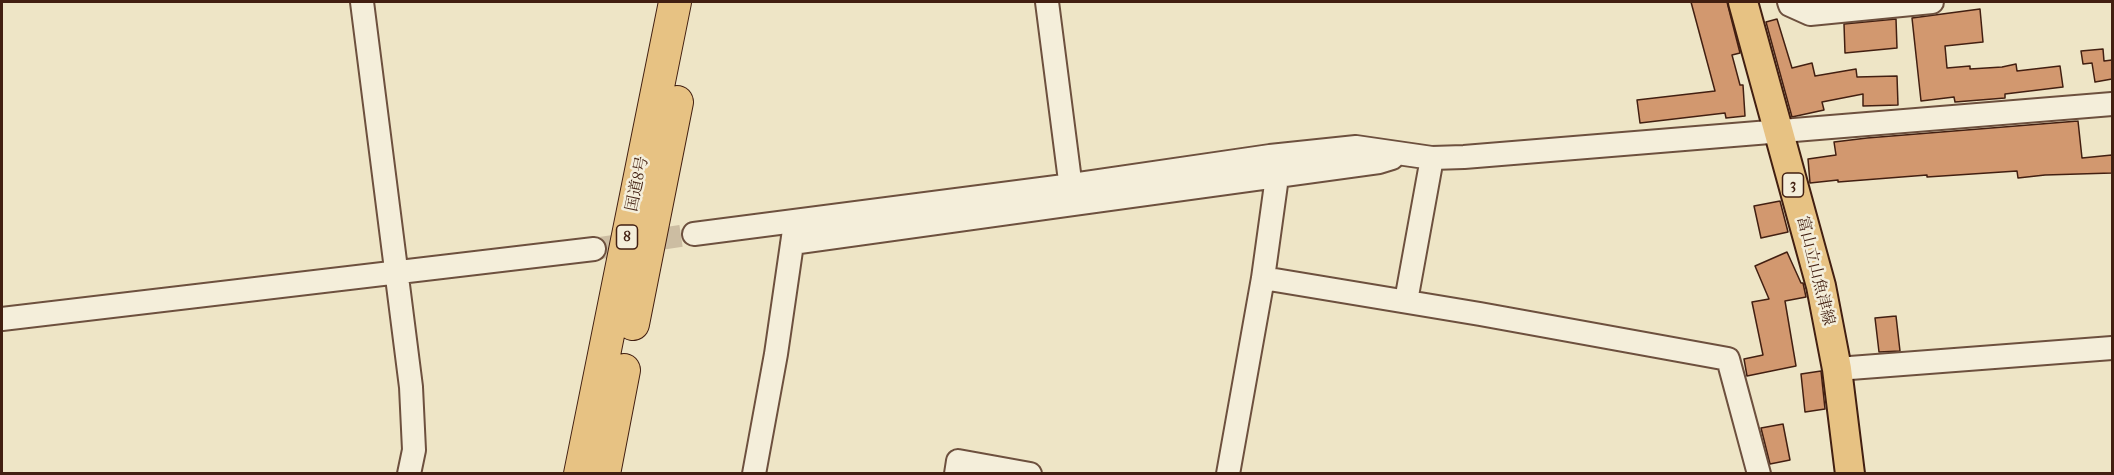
<!DOCTYPE html>
<html>
<head>
<meta charset="utf-8">
<style>
  body { margin:0 }
  #map { position:relative; width:2114px; height:475px; overflow:hidden; background:#eee5c6; font-family:"IM FELL French Canon",serif }
  canvas { display:block }
  .frame { position:absolute; inset:0; border:3px solid #421f11; pointer-events:none }
</style>
</head>
<body>
<div id="map">
<canvas width="2114" height="475"></canvas>
<div class="frame"></div>
</div>
<script>
const context = document.querySelector('canvas').getContext('2d');
context.lineJoin = 'round';
function paint(path, color) { context.fillStyle = color; context.fill(path, 'evenodd'); }
const toPath = rows => new Path2D(rows.map(r => 'M' + r).join(''));
function trace(path, color, width, dash) { context.strokeStyle = color; context.lineWidth = width; context.lineCap = dash ? 'butt' : 'round'; context.setLineDash(dash || []); context.stroke(path); }
function drawText(font, color, halo, rows, align = 'center') {
  context.font = font + ' "IM FELL French Canon","Noto Serif JP",serif'; context.lineWidth = 5; context.setLineDash([]); context.textBaseline = 'middle'; context.strokeStyle = halo; context.fillStyle = color; for (const [text, x, y, turn = 0] of rows) {
    context.save(); context.translate(x, y); context.rotate((+turn || 0) * Math.PI / 180); context.textAlign = isNaN(turn) ? turn : align; if (halo) context.strokeText(text, 0, 0); context.fillText(text, 0, 0); context.restore();
  }
}
const building = toPath([
  [1691,2,1727,2,1740,53,1732,55,1740,85,1743,85,1745,116,1726,118,1725,113,1640,123,1637,100,1715,91,1691,2],
  [1980,9,1983,42,1945,46,1947,68,1970,66,1970,69,2002,67,2016,64,2017,71,2060,66,2063,87,2005,94,2005,98,1955,102,1954,97,1921,101,1912,18,1980,9],
  [1777,19,1792,68,1812,63,1815,76,1856,69,1857,77,1897,76,1898,105,1863,106,1863,94,1822,102,1824,110,1792,117,1766,22,1777,19],
  [1896,19,1897,48,1845,53,1844,24,1896,19],
  [2103,49,2104,61,2112,60,2112,79,2095,82,2092,63,2083,64,2081,51,2103,49],
  [2078,121,2082,158,2112,155,2112,173,2045,175,2018,178,2017,171,1927,177,1927,175,1838,182,1838,180,1810,183,1808,159,1836,155,1834,142,1867,138,2078,121],
  [1780,201,1788,232,1761,238,1754,206,1780,201],
  [1787,252,1801,283,1803,283,1806,297,1785,301,1796,366,1747,376,1744,359,1763,355,1752,302,1769,299,1755,266,1787,252],
  [1896,316,1900,351,1879,352,1875,318,1896,316],
  [1821,371,1825,409,1805,412,1801,374,1821,371],
  [1783,424,1790,460,1770,464,1761,428,1783,424]
]);
const minorTunnel = toPath([
  [594,249,694,234]
]);
const minor = toPath([
  [362,2,411,387,414,450,409,474],
  [1789,2,1790,5,1810,14,1932,2],
  [1073,204,1379,162,1392,158,1396,154],
  [694,234,1072,185,1270,156,1356,147,1432,158,1464,157,2112,104],
  [792,243,1073,204,1047,2],
  [1263,278,1480,314,1728,359,1759,474],
  [1406,301,1432,158],
  [2,319,594,249],
  [1837,369,2112,348],
  [754,474,776,354,794,230],
  [956,474,958,461,1030,474],
  [1228,474,1263,278,1277,177]
]);
const major = toPath([
  [1743,2,1821,286,1837,369,1850,474]
]);
const highway = toPath([
  [633,324,677,102],
  [580,474,675,2],
  [604,474,624,370]
]);
const shields = [
  [1793,185,21],
  [627,237,21]
];
const shieldNames = [
  ["3",1793,185],
  ["8",627,237]
];
const streetNames = [
  ["国道8号",638,184,-78],
  ["富山立山魚津線",1815,271,76]
];
paint(building, '#d2986f');
trace(building, '#421f11', 1.5);
trace(minorTunnel, '#ccbda2', 22, [22, 11]);
trace(minor, '#6d503e', 26);
trace(major, '#421f11', 32);
trace(highway, '#421f11', 34);
trace(minor, '#f4eeda', 22);
trace(major, '#e7c283', 28);
trace(highway, '#e7c283', 32);
for (const [x, y, w] of shields) { const box = new Path2D(); box.roundRect(x - w / 2, y - 12, w, 24, 4.5); context.fillStyle = '#f4eeda'; context.fill(box); trace(box, '#421f11', 1.5); }
drawText('bold 15px', '#421f11', null, shieldNames);
drawText('16px', '#421f11', '#f4eeda', streetNames);
</script>
</body>
</html>
